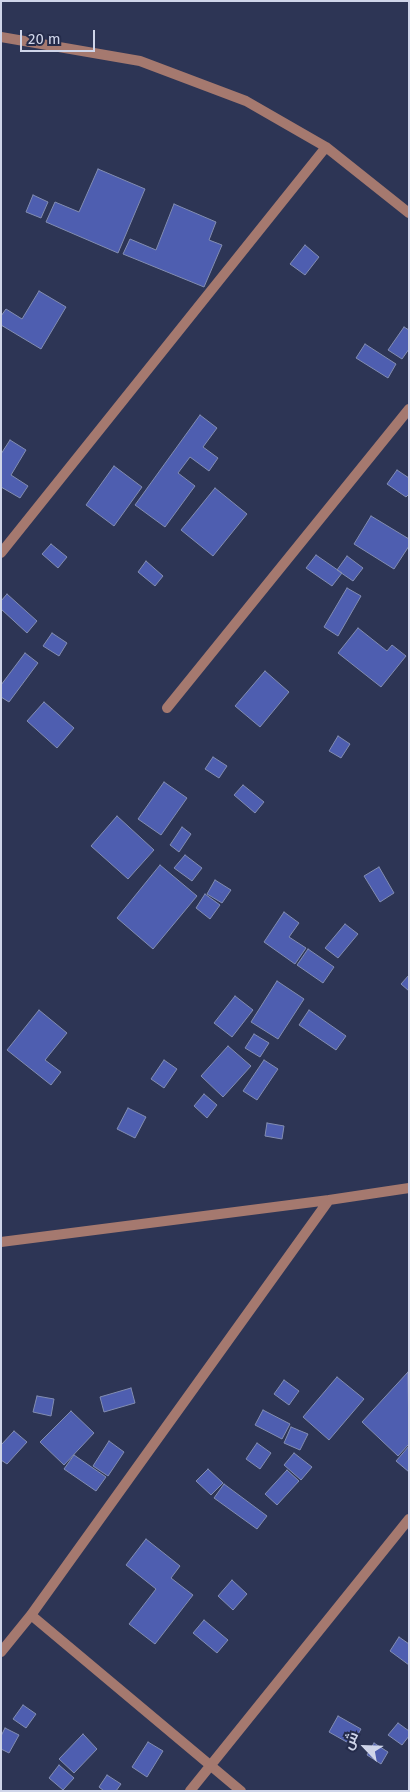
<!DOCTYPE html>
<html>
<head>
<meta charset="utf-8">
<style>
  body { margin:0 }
  #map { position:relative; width:410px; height:1792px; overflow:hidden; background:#2d3555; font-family:"Fira Sans",Cairo,sans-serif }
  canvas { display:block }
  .frame { position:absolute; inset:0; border:2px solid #cfd5e9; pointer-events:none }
  .north { position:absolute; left:340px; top:1722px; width:50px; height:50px; -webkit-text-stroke:4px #242b4a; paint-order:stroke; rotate:294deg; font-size:14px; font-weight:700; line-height:20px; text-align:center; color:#cfd5e9 }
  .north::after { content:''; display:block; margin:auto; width:18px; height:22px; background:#cfd5e9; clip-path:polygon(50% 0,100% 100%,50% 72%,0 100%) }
  .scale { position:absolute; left:20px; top:30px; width:75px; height:22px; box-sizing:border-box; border:2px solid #cfd5e9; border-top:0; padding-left:6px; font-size:15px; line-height:18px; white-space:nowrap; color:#cfd5e9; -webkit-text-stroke:4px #242b4a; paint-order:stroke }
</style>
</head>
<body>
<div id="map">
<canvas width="410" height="1792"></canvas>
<div class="frame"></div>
<div class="north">ش</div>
<div class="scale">20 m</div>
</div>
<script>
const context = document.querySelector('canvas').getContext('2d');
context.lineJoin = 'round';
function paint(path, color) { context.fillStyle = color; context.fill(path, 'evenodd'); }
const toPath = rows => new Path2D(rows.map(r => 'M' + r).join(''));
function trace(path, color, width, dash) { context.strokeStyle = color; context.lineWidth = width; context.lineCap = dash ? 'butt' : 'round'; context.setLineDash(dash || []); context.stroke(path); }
const building = toPath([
  [98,169,145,189,118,253,46,222,55,202,79,212,98,169],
  [33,195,48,202,41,218,26,212,33,195],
  [174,204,216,222,209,240,222,245,204,287,123,254,130,239,156,250,174,204],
  [305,245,319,257,305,275,290,264,305,245],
  [39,291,66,307,41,349,1,325,1,316,6,309,22,319,39,291],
  [404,327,409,330,409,349,402,359,388,350,404,327],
  [365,344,396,364,388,378,356,358,365,344],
  [200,415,217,428,203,447,218,458,209,471,190,457,178,473,195,486,165,527,135,505,200,415],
  [10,440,26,450,11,475,28,486,20,498,1,487,1,454,10,440],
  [114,466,142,487,114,526,86,505,114,466],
  [397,470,409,478,409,494,406,497,387,484,397,470],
  [215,488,247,514,213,556,181,530,215,488],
  [371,516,409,539,409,546,394,569,354,544,371,516],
  [51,544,67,557,58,568,42,554,51,544],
  [316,555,342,573,332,586,306,568,316,555],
  [347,556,363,568,353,581,337,570,347,556],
  [146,561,163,576,155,586,138,572,146,561],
  [347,588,361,596,338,636,324,627,347,588],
  [7,594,37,621,27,633,1,609,1,601,7,594],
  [358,628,387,651,392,645,406,656,381,687,338,653,358,628],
  [52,633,67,643,59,656,43,646,52,633],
  [25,653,38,663,9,702,1,697,1,685,25,653],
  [265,671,289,692,260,727,235,706,265,671],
  [44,702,74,728,57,748,27,721,44,702],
  [338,736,350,744,341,758,329,751,338,736],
  [213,757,227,766,219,778,205,769,213,757],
  [164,782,187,798,161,835,138,819,164,782],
  [243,785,264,802,255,813,234,795,243,785],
  [117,816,154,850,128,879,91,846,117,816],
  [182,827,191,834,179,852,170,845,182,827],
  [185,855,202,868,192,881,174,868,185,855],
  [160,865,197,896,153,949,117,918,160,865],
  [379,867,394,893,380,902,364,876,379,867],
  [215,880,231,890,222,903,207,894,215,880],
  [205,894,220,905,210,919,196,908,205,894],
  [284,912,299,923,289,937,306,948,295,964,264,942,284,912],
  [345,924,358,934,338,958,325,948,345,924],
  [308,949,334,967,323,983,297,965,308,949],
  [409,975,409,991,401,984,409,975],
  [277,981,304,999,278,1039,251,1022,277,981],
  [235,996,253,1010,232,1037,214,1023,235,996],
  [39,1010,67,1033,45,1060,61,1072,51,1085,7,1050,39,1010],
  [309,1010,346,1036,336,1050,299,1025,309,1010],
  [254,1034,269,1043,260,1057,245,1048,254,1034],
  [228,1046,251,1066,223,1097,201,1076,228,1046],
  [164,1060,177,1069,164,1088,151,1079,164,1060],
  [264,1060,278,1069,257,1100,243,1091,264,1060],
  [204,1094,217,1105,207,1118,194,1106,204,1094],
  [128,1108,146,1117,135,1138,117,1129,128,1108],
  [267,1123,284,1126,282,1139,265,1136,267,1123],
  [408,1372,409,1444,398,1456,362,1422,408,1372],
  [337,1377,364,1399,329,1440,303,1417,337,1377],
  [284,1380,299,1391,289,1405,274,1394,284,1380],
  [131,1388,135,1403,104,1412,100,1397,131,1388],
  [37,1396,54,1399,51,1416,33,1412,37,1396],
  [263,1410,290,1424,282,1439,255,1425,263,1410],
  [71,1411,94,1433,64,1465,40,1442,71,1411],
  [291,1427,308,1434,300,1450,284,1443,291,1427],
  [14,1431,27,1442,7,1464,1,1460,1,1445,14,1431],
  [109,1441,124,1452,108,1476,93,1466,109,1441],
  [257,1443,271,1453,260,1469,246,1459,257,1443],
  [409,1446,409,1472,396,1461,409,1446],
  [294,1453,312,1467,301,1480,284,1465,294,1453],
  [74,1455,106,1477,96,1491,64,1469,74,1455],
  [208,1469,223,1483,211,1495,196,1481,208,1469],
  [287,1470,299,1481,277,1505,265,1494,287,1470],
  [224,1484,267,1516,257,1529,214,1498,224,1484],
  [146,1539,180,1566,171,1578,193,1595,155,1644,129,1624,156,1589,126,1565,146,1539],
  [232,1580,247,1594,233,1610,218,1596,232,1580],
  [204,1620,228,1640,217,1653,193,1633,204,1620],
  [399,1637,409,1644,409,1665,390,1651,399,1637],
  [23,1705,36,1714,26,1728,13,1719,23,1705],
  [338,1716,361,1729,352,1745,329,1732,338,1716],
  [398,1723,409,1731,409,1736,402,1745,388,1735,398,1723],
  [5,1728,19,1735,9,1753,1,1749,1,1736,5,1728],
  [83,1734,97,1749,74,1773,59,1759,83,1734],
  [148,1742,163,1751,147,1777,132,1767,148,1742],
  [374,1743,388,1752,381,1764,367,1755,374,1743],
  [59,1765,74,1778,63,1790,49,1778,59,1765],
  [107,1775,121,1784,116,1791,104,1791,99,1787,107,1775]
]);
const minor = toPath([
  [1,37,140,61,246,101,326,147,409,213],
  [1,553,326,147],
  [167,708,409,409],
  [1,1242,329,1200,409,1188],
  [31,1615,241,1791],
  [1,1652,31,1615,329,1200],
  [190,1791,409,1519]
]);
paint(building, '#4e5eb0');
trace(building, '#828db2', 1);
trace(minor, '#a5796f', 10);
</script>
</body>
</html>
